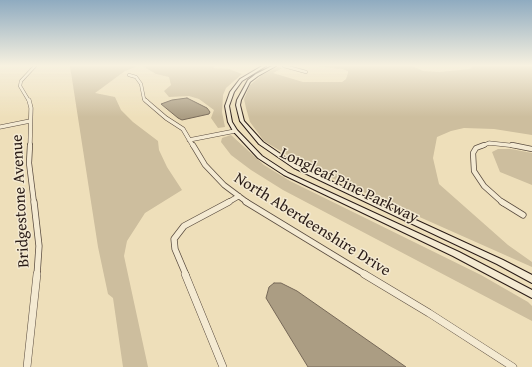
<!DOCTYPE html>
<html>
<head>
<meta charset="utf-8">
<style>
  body { margin:0 }
  canvas { display:block; background:#eedfba }
</style>
</head>
<body>
<canvas width="532" height="367"></canvas>
<script>
const context = document.querySelector('canvas').getContext('2d');
context.lineJoin = 'round';
function paint(path, color) { context.fillStyle = color; context.fill(path, 'evenodd'); }
const toPath = rows => new Path2D(rows.map(r => 'M' + r).join(''));
function trace(path, color, width, dash) { context.strokeStyle = color; context.lineWidth = width; context.lineCap = dash ? 'butt' : 'round'; context.setLineDash(dash || []); context.stroke(path); }
function drawText(font, color, halo, rows, align = 'center') {
  context.font = font + ' "Gentium Book Plus",serif'; context.lineWidth = 3; context.setLineDash([]); context.textBaseline = 'middle'; context.strokeStyle = halo; context.fillStyle = color; for (const [text, x, y, turn = 0] of rows) {
    context.save(); context.translate(x, y); context.rotate((+turn || 0) * Math.PI / 180); context.textAlign = isNaN(turn) ? turn : align; if (halo) context.strokeText(text, 0, 0); context.fillText(text, 0, 0); context.restore();
  }
}
const green = toPath([
  [70,66,137,66,125,71,95,93,115,97,121,110,133,122,158,141,159,150,167,167,182,190,145,213,127,241,124,256,148,367,123,367,113,298,108,294,98,247],
  [143,66,216,66,212,68,229,69,242,74,226,88,223,95,222,112,225,127,218,128,211,118,214,110,199,99,189,96,169,97,164,91,171,85,169,77,156,74],
  [318,66,412,66,423,71,440,72,470,69,473,66,532,66,532,135,494,129,464,128,451,131,437,137,433,158,439,184,508,245,532,262,532,267,307,167,264,141,250,122,246,108,244,99,250,85,262,75,278,67,282,68,273,73,303,82,342,82,346,79,348,73,348,71,342,69],
  [231,135,264,165,290,181,481,275,528,302,532,306,532,321,283,190,251,170,231,155,221,142,222,138],
  [498,149,511,149,532,153,532,185,500,172,492,152]
]);
const water = toPath([
  [187,98,207,108,210,112,209,114,182,120,178,118,161,104,172,100,187,98],
  [274,283,281,283,297,291,406,367,308,367,266,298,269,287,274,283]
]);
const minorFar4 = toPath([
  [284,66,306,72],
  [129,75,136,77,141,84,144,99,147,101],
  [29,101,20,86,21,81,35,66]
]);
const minorFar3 = toPath([
  [29,100,31,108,30,146],
  [145,100,166,118,183,129,193,146],
  [0,127,30,121],
  [189,140,235,131],
  [482,146,489,143,517,146]
]);
const minorFar2 = toPath([
  [30,145,29,163,34,203],
  [193,145,205,165,224,185,248,203],
  [484,145,476,148,473,153,474,171,484,186,503,203],
  [512,145,532,149],
  [227,203,239,196]
]);
const minorFar1 = toPath([
  [34,202,39,246,37,275],
  [246,202,366,275],
  [502,202,523,215],
  [186,275,175,249,174,239,184,226,229,202]
]);
const minor = toPath([
  [185,274,223,367],
  [364,274,429,313,513,367],
  [27,367,37,274]
]);
const secondary = toPath([
  [262,66,266,66,242,81,234,92,229,106,232,122,237,130,262,156,288,173,459,252,532,290,532,298,453,256,284,175,258,158,233,131,228,122,225,106,230,92,240,79,262,66],
  [272,66,276,66,258,76,250,82,241,100,240,105,244,121,263,142,298,166,503,260,532,275,532,283,497,264,294,168,259,144,240,121,236,105,237,100,248,80,256,74,272,66]
]);
const streetNames = [
  ["Longleaf Pine Parkway",349,186,26],
  ["Bridgestone Avenue",21,201,-93],
  ["North Aberdeenshire Drive",312,225,32]
];
paint(green, '#cdbe9e');
paint(water, '#ab9d83');
trace(water, '#776958', 1);
trace(minorFar4, '#5b4d40', 3.5);
trace(minorFar3, '#5b4d40', 4.5);
trace(minorFar2, '#5b4d40', 6);
trace(minorFar1, '#5b4d40', 7);
trace(minor, '#5b4d40', 8);
trace(secondary, '#2a1c17', 2);
trace(minorFar4, '#f4ead2', 2.5);
trace(minorFar3, '#f4ead2', 3.5);
trace(minorFar2, '#f4ead2', 4.5);
trace(minorFar1, '#f4ead2', 5.5);
trace(minor, '#f4ead2', 7);
paint(secondary, '#f4ead2');
const sky = context.createLinearGradient(0, 0, 0, 117);
sky.addColorStop(0, '#8fabc0');
sky.addColorStop(0.56, '#f7f1e0');
sky.addColorStop(1, '#f7f1e000');
context.fillStyle = sky;
context.fillRect(0, 0, 532, 117);
drawText('16px', '#2a1c17', '#f4ead2', streetNames);
</script>
</body>
</html>
